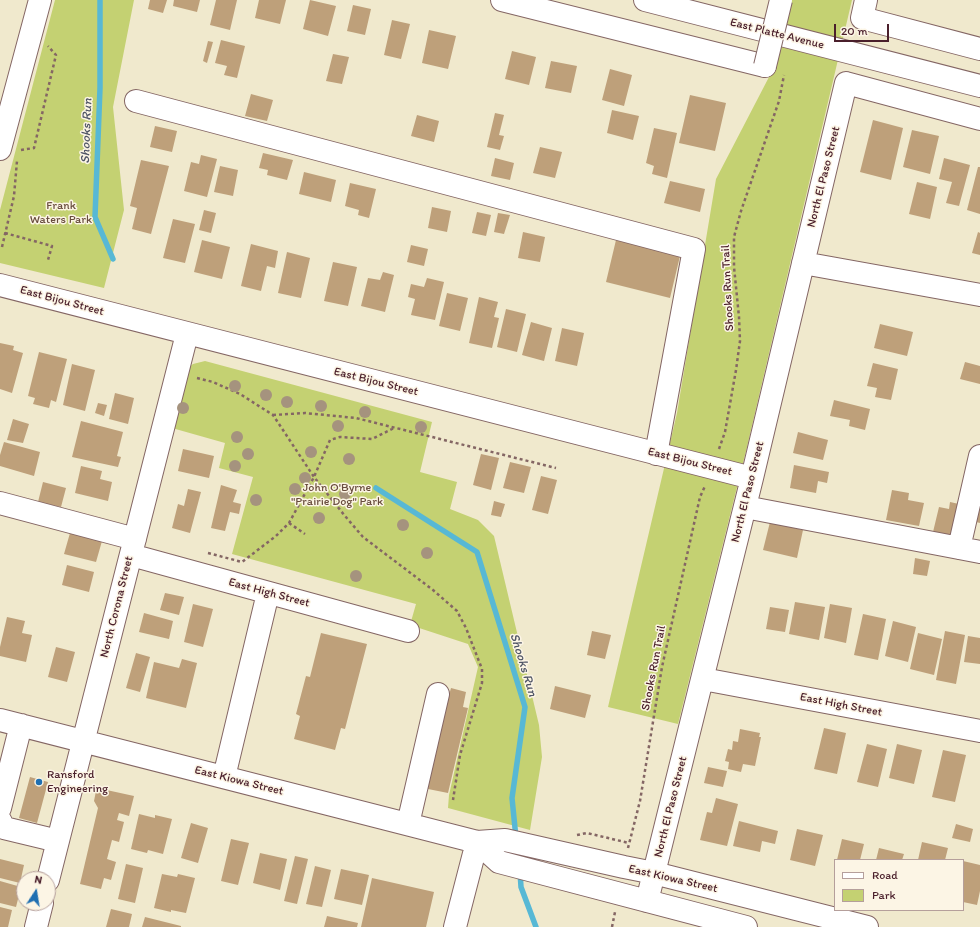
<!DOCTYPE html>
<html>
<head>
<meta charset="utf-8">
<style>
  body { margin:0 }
  #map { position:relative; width:980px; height:927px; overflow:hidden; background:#f0e9cd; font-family:Itim,sans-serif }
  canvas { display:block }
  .legend { position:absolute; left:834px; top:859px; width:130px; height:52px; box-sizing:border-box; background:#fcf5e5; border:1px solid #b59f9b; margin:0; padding:5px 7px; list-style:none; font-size:12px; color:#4a1f2b }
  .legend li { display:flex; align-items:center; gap:8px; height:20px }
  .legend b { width:20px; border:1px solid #b59f9b }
  .north { position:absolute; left:16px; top:871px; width:40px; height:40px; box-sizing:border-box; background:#fcf5e5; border:1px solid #b59f9b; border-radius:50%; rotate:12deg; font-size:11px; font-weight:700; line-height:16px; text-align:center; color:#4a1f2b }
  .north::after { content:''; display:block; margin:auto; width:14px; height:18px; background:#1f6fb2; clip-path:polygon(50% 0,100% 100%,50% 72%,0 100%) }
  .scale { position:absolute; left:834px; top:24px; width:55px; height:18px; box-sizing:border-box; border:2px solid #4a1f2b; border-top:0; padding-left:5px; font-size:12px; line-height:14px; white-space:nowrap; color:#4a1f2b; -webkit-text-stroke:3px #fcf5e5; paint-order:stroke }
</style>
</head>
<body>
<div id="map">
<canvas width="980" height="927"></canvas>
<ul class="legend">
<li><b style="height:5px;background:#fff"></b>Road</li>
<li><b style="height:11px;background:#c4d172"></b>Park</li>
</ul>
<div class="north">N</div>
<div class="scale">20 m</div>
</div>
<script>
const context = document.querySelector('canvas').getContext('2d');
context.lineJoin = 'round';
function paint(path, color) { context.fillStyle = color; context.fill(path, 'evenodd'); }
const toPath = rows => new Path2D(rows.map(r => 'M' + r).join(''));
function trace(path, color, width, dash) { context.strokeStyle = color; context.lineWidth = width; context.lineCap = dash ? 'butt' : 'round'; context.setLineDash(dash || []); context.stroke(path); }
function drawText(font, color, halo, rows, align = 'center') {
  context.font = font + ' Itim,sans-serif'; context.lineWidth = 3; context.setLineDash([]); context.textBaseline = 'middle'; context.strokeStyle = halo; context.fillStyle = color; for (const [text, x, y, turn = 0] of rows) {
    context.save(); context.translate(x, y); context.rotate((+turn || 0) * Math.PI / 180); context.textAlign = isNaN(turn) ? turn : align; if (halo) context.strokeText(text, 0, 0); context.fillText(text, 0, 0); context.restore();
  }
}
const green = toPath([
  [55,0,134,0,113,107,124,210,104,288,0,263,0,210],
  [790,0,852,0,747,447,678,724,608,707,677,413,716,179,769,77],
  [205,361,432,422,420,472,457,482,450,509,478,520,494,536,539,725,542,757,530,830,448,808,449,795,478,667,468,644,410,625,416,604,232,554,253,477,219,468,225,443,172,428,187,369,193,364]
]);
const stream = toPath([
  [100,0,100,88,95,217,113,259],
  [376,488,477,552,525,707,512,798,516,838],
  [520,872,521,887,536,927]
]);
const building = toPath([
  [150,0,167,0,163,13,148,9],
  [174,0,200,0,197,12,173,6],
  [216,0,237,0,230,30,210,25],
  [259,0,286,0,280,24,255,18],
  [310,0,336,6,328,36,303,29],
  [353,5,371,9,365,35,347,31],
  [392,20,410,24,401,59,384,55],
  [429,30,456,36,448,69,422,63],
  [221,40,245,46,237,78,224,75,227,66,215,63],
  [208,41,213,42,207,63,203,61],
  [512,51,536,57,529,85,505,79],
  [333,54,349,57,342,84,326,81],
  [551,61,577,66,571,93,545,88],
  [610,69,632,75,624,106,602,100],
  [251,94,273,100,267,121,245,116],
  [690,95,726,103,715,151,679,143],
  [612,110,639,116,633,140,607,133],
  [495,113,504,115,499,135,504,136,500,150,487,147],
  [417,115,439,121,434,142,411,136],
  [873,120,903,128,891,180,860,172],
  [155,126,177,131,172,152,150,147],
  [654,128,677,133,667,178,652,174,654,166,646,163],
  [912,130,939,136,930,174,903,167],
  [540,147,562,152,555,178,533,173],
  [263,153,293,160,287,180,267,175,268,170,259,168],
  [201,155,217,159,207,197,184,191,191,162,199,164],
  [495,158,514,163,510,180,491,176],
  [944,158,970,165,959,206,946,203,952,182,939,179],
  [141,160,169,166,151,234,132,229,137,208,130,206],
  [220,166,238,170,233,196,214,192],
  [978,167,980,167,980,214,967,210],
  [304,172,336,180,331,202,299,194],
  [670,181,705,189,700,212,664,203],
  [917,182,937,187,930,219,909,214],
  [350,183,376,189,369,218,358,215,359,210,345,206],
  [432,207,451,211,447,232,428,228],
  [204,210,216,213,211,233,199,230],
  [477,212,491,215,486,236,472,233],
  [498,213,510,215,504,234,494,232],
  [173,219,195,224,185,263,163,258],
  [523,232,545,237,540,262,518,258],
  [978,232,980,233,980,255,972,253],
  [202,240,230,247,222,279,194,272],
  [616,240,680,256,670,298,606,282],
  [251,244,278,251,275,268,267,266,261,291,241,286],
  [411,245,428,249,424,266,407,262],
  [287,252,310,258,301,298,278,293],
  [333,262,357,267,348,306,324,301],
  [383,272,394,275,385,312,361,306,368,278,380,280],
  [427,278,444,282,435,320,411,315,415,299,408,297,411,284,424,287],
  [447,293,468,298,460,331,439,326],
  [479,297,498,302,494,317,499,318,492,348,469,343],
  [506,309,526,314,517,352,497,347],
  [531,322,552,328,544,361,522,355],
  [880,324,913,332,907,356,874,348],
  [562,328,584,333,577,366,555,361],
  [0,343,14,346,13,350,23,353,12,393,0,389],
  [39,352,67,359,56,402,51,400,49,408,33,404,35,398,28,396],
  [965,362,980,366,980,384,960,379],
  [873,363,898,369,891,400,875,397,877,388,867,386],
  [72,364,95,370,85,411,63,405],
  [115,393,134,398,128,424,109,419],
  [834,400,870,409,865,430,849,426,850,420,830,416],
  [98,403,107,405,104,416,95,413],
  [13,419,29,424,23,443,7,440],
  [81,421,123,432,117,456,121,457,118,467,72,457],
  [798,432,828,440,823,460,793,453],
  [4,442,40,452,34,476,0,466,0,455],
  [183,449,214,456,209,478,178,471],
  [481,454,499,458,491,490,473,485],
  [510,462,531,467,524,493,503,488],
  [794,465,829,472,827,483,818,481,816,493,790,488],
  [81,466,102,471,100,479,112,482,108,501,75,493],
  [541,476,557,480,548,514,532,510],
  [43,482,66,488,61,507,38,502],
  [221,485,237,490,233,502,241,504,239,514,230,512,225,531,211,528],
  [188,489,201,492,190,533,172,528,178,504,184,506],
  [892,490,909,493,908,500,924,503,919,526,886,520],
  [494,501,505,504,501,517,491,515],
  [950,502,959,504,952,536,933,532,939,507,949,509],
  [979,506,980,506,980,523,976,522],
  [770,522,803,530,797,558,763,550],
  [70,533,102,541,96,562,64,554],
  [915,558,930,561,927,576,913,574],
  [67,565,94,572,89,592,62,585],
  [165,593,184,597,179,615,160,610],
  [795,602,825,607,819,640,789,634],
  [193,604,213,609,203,647,184,642],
  [830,604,852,608,846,643,824,638],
  [770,607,789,610,785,632,766,629],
  [144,613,173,621,169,639,139,632],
  [863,614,886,619,878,660,854,655],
  [7,617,25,621,22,633,32,635,26,662,0,656,0,647],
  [893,621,916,627,908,662,885,656],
  [592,631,611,635,605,659,587,655],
  [945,631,965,635,956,684,936,680],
  [321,633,367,644,345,729,341,728,335,750,294,739,300,716,296,714,306,676,310,677],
  [918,633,942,639,934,675,910,669],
  [968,636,980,638,980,664,964,662],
  [56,647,75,652,67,682,48,677],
  [136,653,150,657,140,692,126,688],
  [182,659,197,663,186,708,146,698,154,662,179,668],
  [555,686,591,695,585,718,550,709],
  [451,688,466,692,463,707,468,708,448,793,423,788],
  [824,728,846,733,837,774,814,769],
  [740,729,760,733,759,737,761,737,755,766,743,764,741,772,728,769,729,762,725,761,728,749,732,750,733,741,738,742],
  [867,744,887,749,878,787,857,782],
  [897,744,922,750,914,784,889,778],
  [943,750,966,755,955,802,932,797],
  [708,767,727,771,723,787,704,783],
  [30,777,48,782,37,823,19,818],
  [102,789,134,796,129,816,119,813,117,820,124,822,119,842,112,840,107,859,116,862,111,880,104,878,101,889,80,884,98,808,94,801,96,791],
  [716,798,738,804,727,846,700,840,707,812,712,813],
  [139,814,155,818,155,815,172,819,163,854,148,850,147,853,131,849],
  [739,821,778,831,775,844,762,841,760,852,733,846],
  [191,823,208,828,198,863,181,858],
  [956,824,973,829,970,842,952,838],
  [797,829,823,835,815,866,790,860],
  [231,839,249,843,238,885,221,881],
  [842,839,864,844,860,860,837,860],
  [922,842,948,848,945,860,918,860],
  [879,848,904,854,902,860,876,860],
  [260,853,287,859,280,890,253,883],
  [295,856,308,859,297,904,284,901],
  [0,859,24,865,20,883,0,878],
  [963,861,980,865,980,891,977,905,963,902],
  [126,864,143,868,135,903,118,899],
  [315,866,331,870,322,907,306,904],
  [341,869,369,875,362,905,334,899],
  [162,874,177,877,178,874,195,878,186,913,171,910,171,912,154,908],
  [372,878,434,892,426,927,361,927],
  [0,881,21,887,16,907,0,903],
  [0,907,12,910,8,927,0,927],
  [111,909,132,914,129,927,106,927],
  [327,916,358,923,357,927,324,927],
  [145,917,181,926,181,927,142,927]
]);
const path = toPath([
  [21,150,34,148,56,55,48,46],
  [5,233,52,246,48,260],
  [2,247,14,196,17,161],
  [197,378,213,382,240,394,273,415,314,477,345,516,363,537,433,590,457,611,466,628,482,669,482,683,460,755,453,800],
  [273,415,305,413,356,418,556,468],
  [719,449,725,432,736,370,740,341,739,317,734,267,734,237,741,211,779,101,784,75],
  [289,523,305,534],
  [208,553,242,562,276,536,289,523,314,477,330,440,340,437,372,439,394,428],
  [577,835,587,833,629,843],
  [628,848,640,801,662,667,700,497,705,486],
  [612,927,615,912]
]);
const minor = toPath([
  [502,0,765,66],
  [866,0,862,18,980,49],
  [136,101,694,249,656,454],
  [0,149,40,0],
  [803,263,980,295],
  [0,285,752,478],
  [0,503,135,539],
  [745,507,980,552],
  [959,548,980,456],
  [131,555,408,631],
  [703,679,980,731],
  [0,720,477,842,505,840,624,867,654,873,867,927],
  [224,777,268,593],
  [0,808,21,725],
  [0,820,4,828,58,841],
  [408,824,438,694],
  [477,842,499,862,746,927],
  [48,880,187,334],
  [647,901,752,478,846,83,980,119],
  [36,927,42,903],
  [455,927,477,842]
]);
const major = toPath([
  [645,0,980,86]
]);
const minorBridge = toPath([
  [765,66,781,0]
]);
const trees = [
  [235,386],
  [266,395],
  [287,402],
  [321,406],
  [183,408],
  [365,412],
  [338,426],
  [421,427],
  [237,437],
  [311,452],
  [248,454],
  [349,459],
  [235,466],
  [305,478],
  [295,489],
  [345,494],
  [256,500],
  [319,518],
  [403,525],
  [427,553],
  [356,576]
];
const markers = [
  [39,782,4,"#1f6fb2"]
];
const streetNames = [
  ["East Platte Avenue",777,34,14],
  ["North El Paso Street",824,177,-76],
  ["Shooks Run Trail",728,288,-93],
  ["East Bijou Street",62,301,15],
  ["East Bijou Street",376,382,14],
  ["East Bijou Street",690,462,14],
  ["North El Paso Street",748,492,-76],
  ["East High Street",269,593,15],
  ["North Corona Street",117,607,-76],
  ["Shooks Run Trail",654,668,-79],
  ["East High Street",841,705,11],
  ["East Kiowa Street",239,781,14],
  ["North El Paso Street",671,807,-76],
  ["East Kiowa Street",673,879,13]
];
const parkNames = [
  ["Frank",61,206],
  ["Waters Park",61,220],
  ["John O'Byrne",337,488],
  ["\"Prairie Dog\" Park",337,502]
];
const poiNames = [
  ["Ransford",47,775],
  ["Engineering",47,789]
];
const waterNames = [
  ["Shooks Run",87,131,-88],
  ["Shooks Run",523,665,73]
];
paint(green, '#c4d172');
trace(stream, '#57b8d5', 5.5);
paint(building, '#bea07a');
trace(minor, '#846664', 24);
trace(major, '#846664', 24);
trace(path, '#846664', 2.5, [3, 3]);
trace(minor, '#fff', 22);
trace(major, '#fff', 22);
trace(minorBridge, '#846664', 24, []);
trace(minorBridge, '#fff', 22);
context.fillStyle = '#a5937e';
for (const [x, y] of trees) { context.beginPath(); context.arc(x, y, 6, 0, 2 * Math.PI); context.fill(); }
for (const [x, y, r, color] of markers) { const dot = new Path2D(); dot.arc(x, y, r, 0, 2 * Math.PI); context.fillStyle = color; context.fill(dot); trace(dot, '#fcf5e5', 1.5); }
drawText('12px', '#4a1f2b', '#fcf5e5', streetNames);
drawText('12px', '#684c3d', '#fcf5e5', parkNames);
drawText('12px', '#4a1f2b', '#fcf5e5', poiNames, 'left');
drawText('italic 13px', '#4f5566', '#fcf5e5', waterNames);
</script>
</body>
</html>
